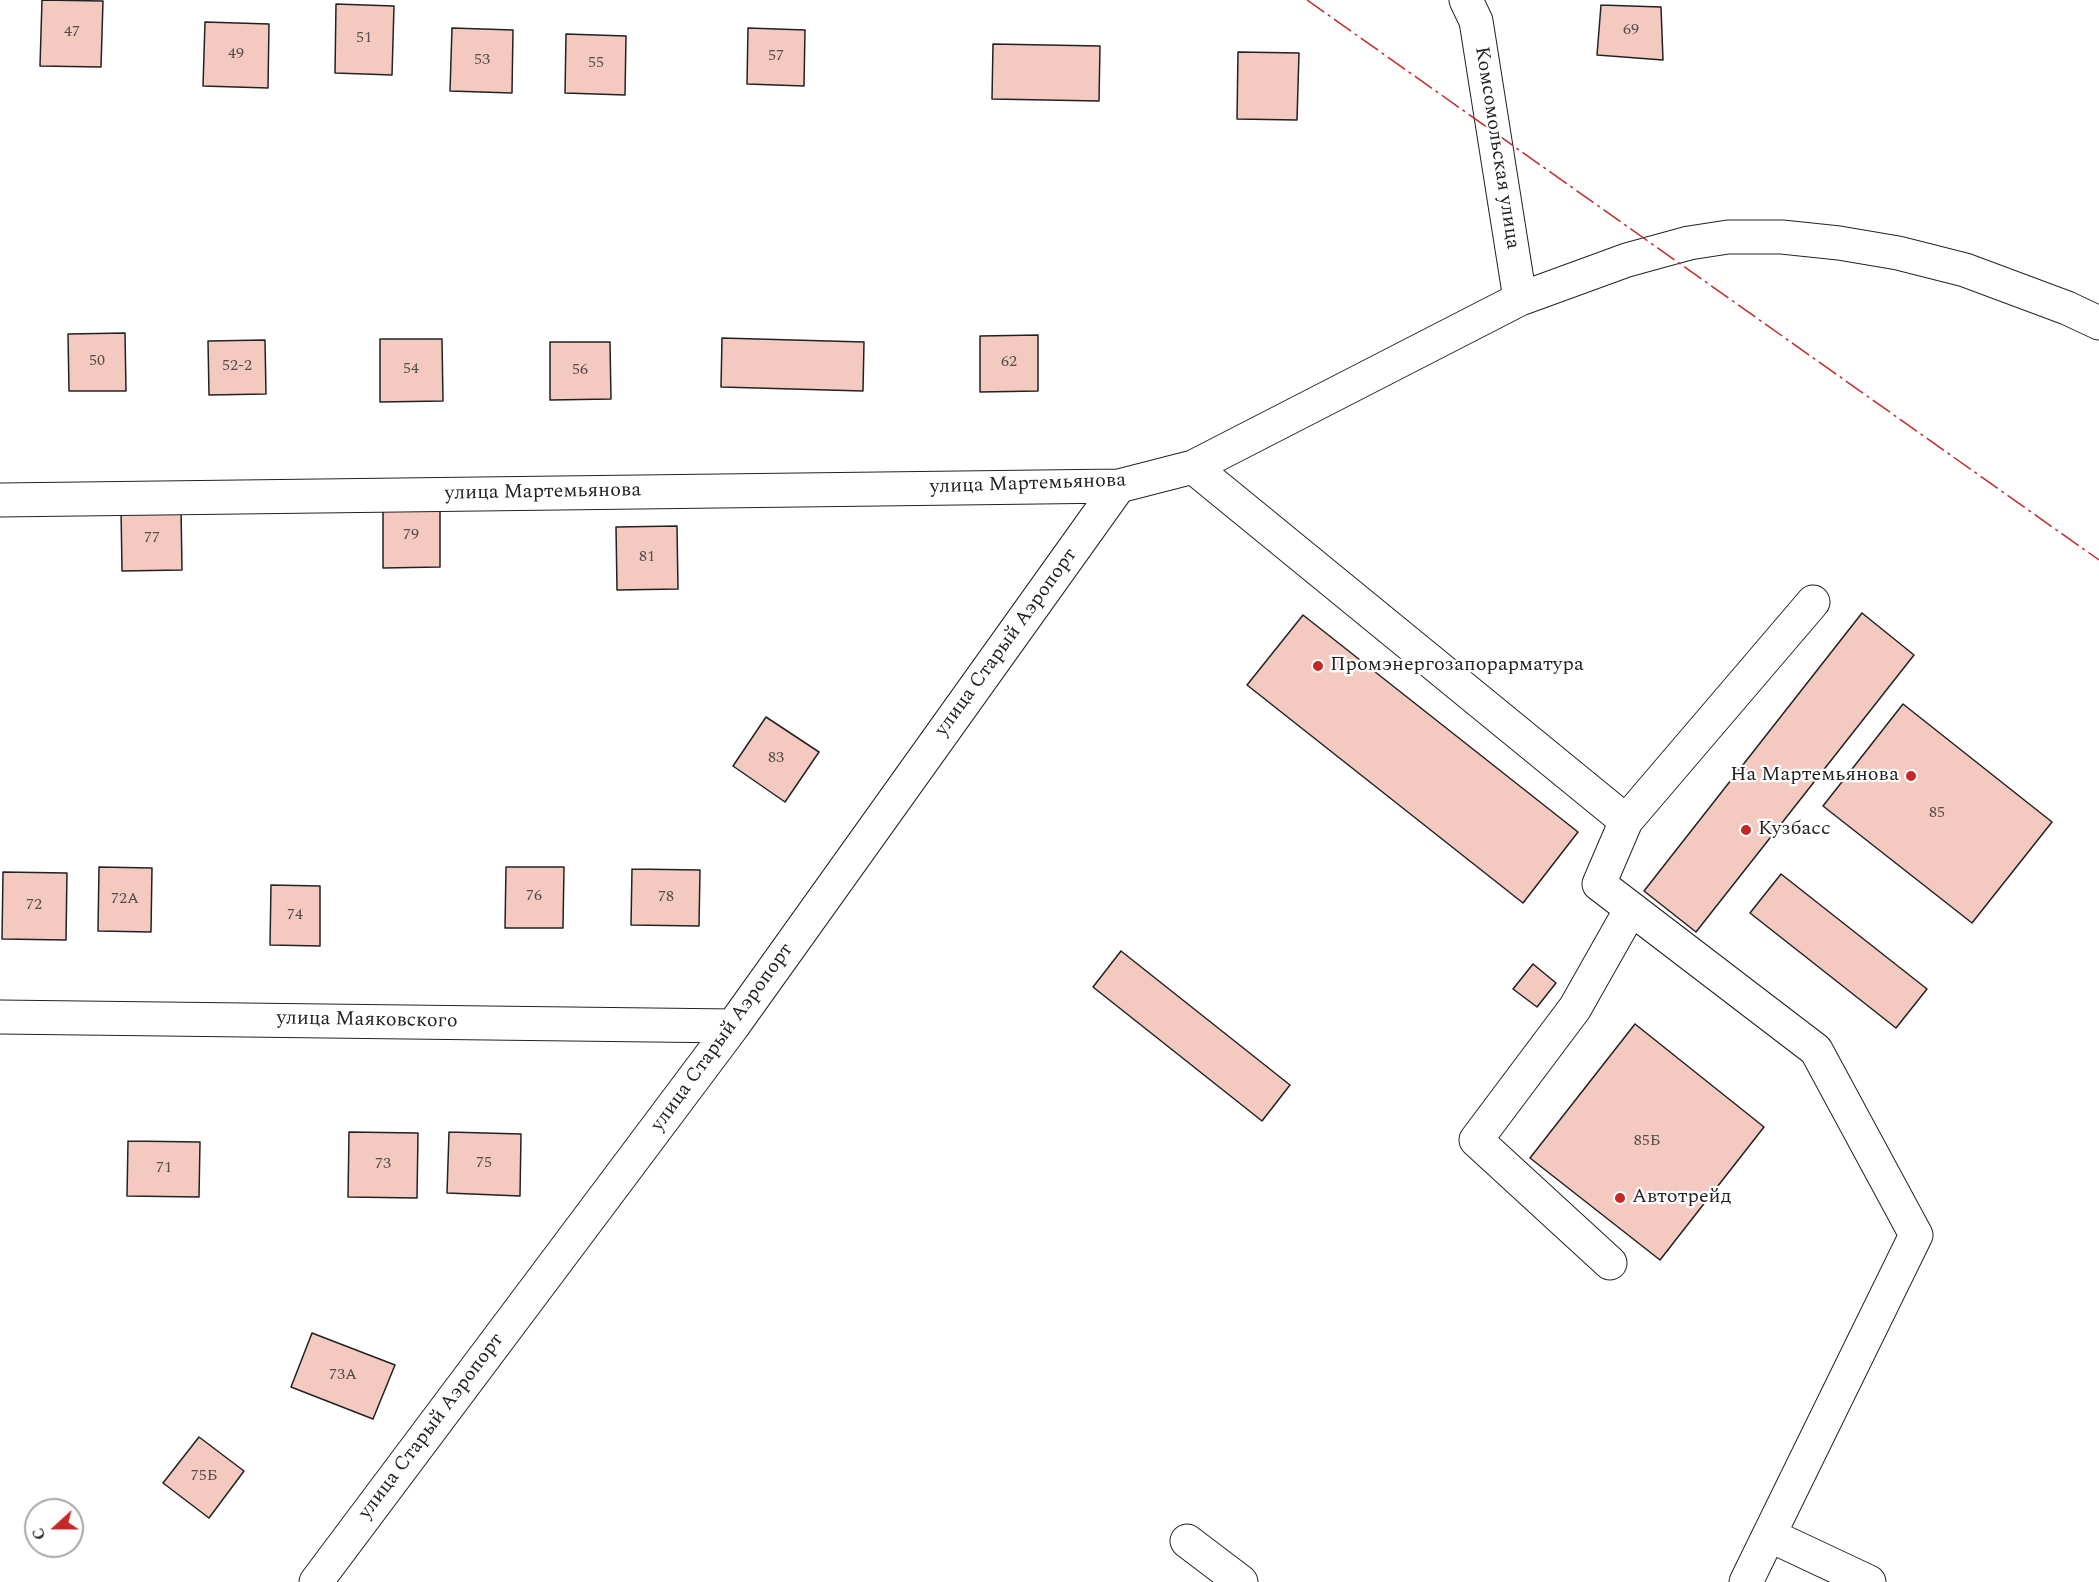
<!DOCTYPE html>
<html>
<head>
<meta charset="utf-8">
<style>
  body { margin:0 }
  #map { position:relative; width:2099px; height:1582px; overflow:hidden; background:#fff; font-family:Spectral,serif }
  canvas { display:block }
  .north { position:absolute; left:24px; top:1498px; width:60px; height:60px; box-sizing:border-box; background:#fff; border:2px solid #a7a7a7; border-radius:50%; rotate:249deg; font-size:16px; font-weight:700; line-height:24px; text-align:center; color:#222 }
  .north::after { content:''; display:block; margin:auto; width:21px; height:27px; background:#c62828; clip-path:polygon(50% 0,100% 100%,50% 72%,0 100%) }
</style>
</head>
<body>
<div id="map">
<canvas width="2099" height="1582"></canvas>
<div class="north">С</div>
</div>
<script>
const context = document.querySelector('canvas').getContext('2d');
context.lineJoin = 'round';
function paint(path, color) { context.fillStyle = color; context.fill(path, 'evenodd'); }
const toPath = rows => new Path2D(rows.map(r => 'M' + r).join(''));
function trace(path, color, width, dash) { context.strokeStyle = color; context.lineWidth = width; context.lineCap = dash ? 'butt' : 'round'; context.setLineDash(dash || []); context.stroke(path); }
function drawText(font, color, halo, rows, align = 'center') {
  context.font = font + ' Spectral,serif'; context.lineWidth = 4.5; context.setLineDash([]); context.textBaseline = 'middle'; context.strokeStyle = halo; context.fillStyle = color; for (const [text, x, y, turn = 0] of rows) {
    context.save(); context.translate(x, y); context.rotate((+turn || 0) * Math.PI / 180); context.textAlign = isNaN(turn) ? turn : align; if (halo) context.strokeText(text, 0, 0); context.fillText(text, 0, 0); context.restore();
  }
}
const building = toPath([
  [42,0,103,1,101,67,40,66,42,0],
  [336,4,394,6,392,75,335,73,336,4],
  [1601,5,1661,7,1663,60,1597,55,1601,5],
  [205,22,269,24,268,88,203,86,205,22],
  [452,28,513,30,512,93,450,91,452,28],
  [748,28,805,30,804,86,747,84,748,28],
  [566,34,626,36,625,95,565,93,566,34],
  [993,44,1100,46,1099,101,992,99,993,44],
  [1238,52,1299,53,1297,120,1237,119,1238,52],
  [125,333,126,391,69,391,68,334,125,333],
  [1038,335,1038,391,980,392,980,336,1038,335],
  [722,338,864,342,863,391,721,387,722,338],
  [380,339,442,339,443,401,380,402,380,339],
  [265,340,266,394,209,395,208,341,265,340],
  [550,342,610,342,611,399,550,400,550,342],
  [440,504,440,567,383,568,383,505,440,504],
  [181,507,182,570,122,571,121,508,181,507],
  [677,526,678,589,617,590,616,527,677,526],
  [1862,613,1914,655,1696,932,1644,891,1862,613],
  [1303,615,1578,832,1523,903,1247,685,1303,615],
  [1903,704,2052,822,1972,923,1823,806,1903,704],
  [766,717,819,752,785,802,733,766,766,717],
  [99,867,152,868,151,932,98,931,99,867],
  [506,867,564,867,563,928,505,928,506,867],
  [632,869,700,870,699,926,631,925,632,869],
  [3,872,67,873,66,940,2,939,3,872],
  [1781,874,1927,989,1896,1028,1750,913,1781,874],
  [271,885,320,886,320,946,270,945,271,885],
  [1121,951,1290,1085,1262,1121,1093,987,1121,951],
  [1533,964,1556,983,1537,1007,1513,989,1533,964],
  [1635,1024,1764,1127,1660,1260,1530,1158,1635,1024],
  [349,1132,418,1133,417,1198,348,1197,349,1132],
  [449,1132,521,1134,520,1196,447,1193,449,1132],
  [128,1141,200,1142,199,1197,127,1196,128,1141],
  [312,1333,395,1365,373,1419,291,1387,312,1333],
  [199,1437,244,1471,209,1518,163,1483,199,1437]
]);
const minor = toPath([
  [1466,0,1476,21,1520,299],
  [1193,467,1626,821,1599,884,1816,1050,1916,1235,1769,1535,1869,1582],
  [0,500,1119,486,1193,467,1520,299,1627,260,1689,243,1728,237,1782,237,1839,243,1898,253,1965,270,2067,308,2099,323],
  [1626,821,1813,602],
  [0,1017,733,1026],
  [1610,1263,1476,1140,1575,1008,1631,909],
  [1187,1541,1241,1582],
  [316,1582,733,1026,1119,486],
  [1746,1582,1769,1535]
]);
const power = toPath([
  [1307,0,2099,560]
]);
const markers = [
  [1318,666,6,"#c62828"],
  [1911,776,6,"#c62828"],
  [1746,830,6,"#c62828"],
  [1620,1198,6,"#c62828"]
];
const numberNames = [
  ["69",1631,31],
  ["47",72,33],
  ["51",364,39],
  ["49",236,55],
  ["57",776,57],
  ["53",482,61],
  ["55",596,64],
  ["50",97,362],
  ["62",1009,363],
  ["52-2",237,367],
  ["54",411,370],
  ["56",580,371],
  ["79",411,536],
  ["77",152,539],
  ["81",647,558],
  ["83",776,759],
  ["85",1937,814],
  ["76",534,897],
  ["78",666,898],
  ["72А",125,900],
  ["72",34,906],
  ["74",295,916],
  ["85Б",1647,1142],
  ["75",484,1164],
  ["73",383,1165],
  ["71",164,1169],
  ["73А",343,1376],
  ["75Б",204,1477]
];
const streetNames = [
  ["Комсомольская улица",1496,148,81],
  ["улица Мартемьянова",1028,485,-2],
  ["улица Мартемьянова",543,493,-1],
  ["улица Старый Аэропорт",1007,643,-54],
  ["улица Маяковского",367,1021,1],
  ["улица Старый Аэропорт",723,1038,-54],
  ["улица Старый Аэропорт",432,1427,-53]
];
const poiNames = [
  ["Промэнергозапорарматура",1330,666],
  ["На Мартемьянова",1899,776,"right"],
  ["Кузбасс",1758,830],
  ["Автотрейд",1632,1198]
];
paint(building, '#f3c9c0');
trace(building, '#222', 1.5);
trace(minor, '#222', 35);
trace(minor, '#fff', 33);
trace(power, '#c62828', 1.5, [21, 4.5, 3, 4.5]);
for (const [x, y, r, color] of markers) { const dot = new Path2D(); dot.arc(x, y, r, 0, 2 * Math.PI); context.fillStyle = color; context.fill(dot); trace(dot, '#fff', 2); }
drawText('16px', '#564c4a', null, numberNames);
drawText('20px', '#222', '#fff', streetNames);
drawText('20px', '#222', '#fff', poiNames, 'left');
</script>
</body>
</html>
